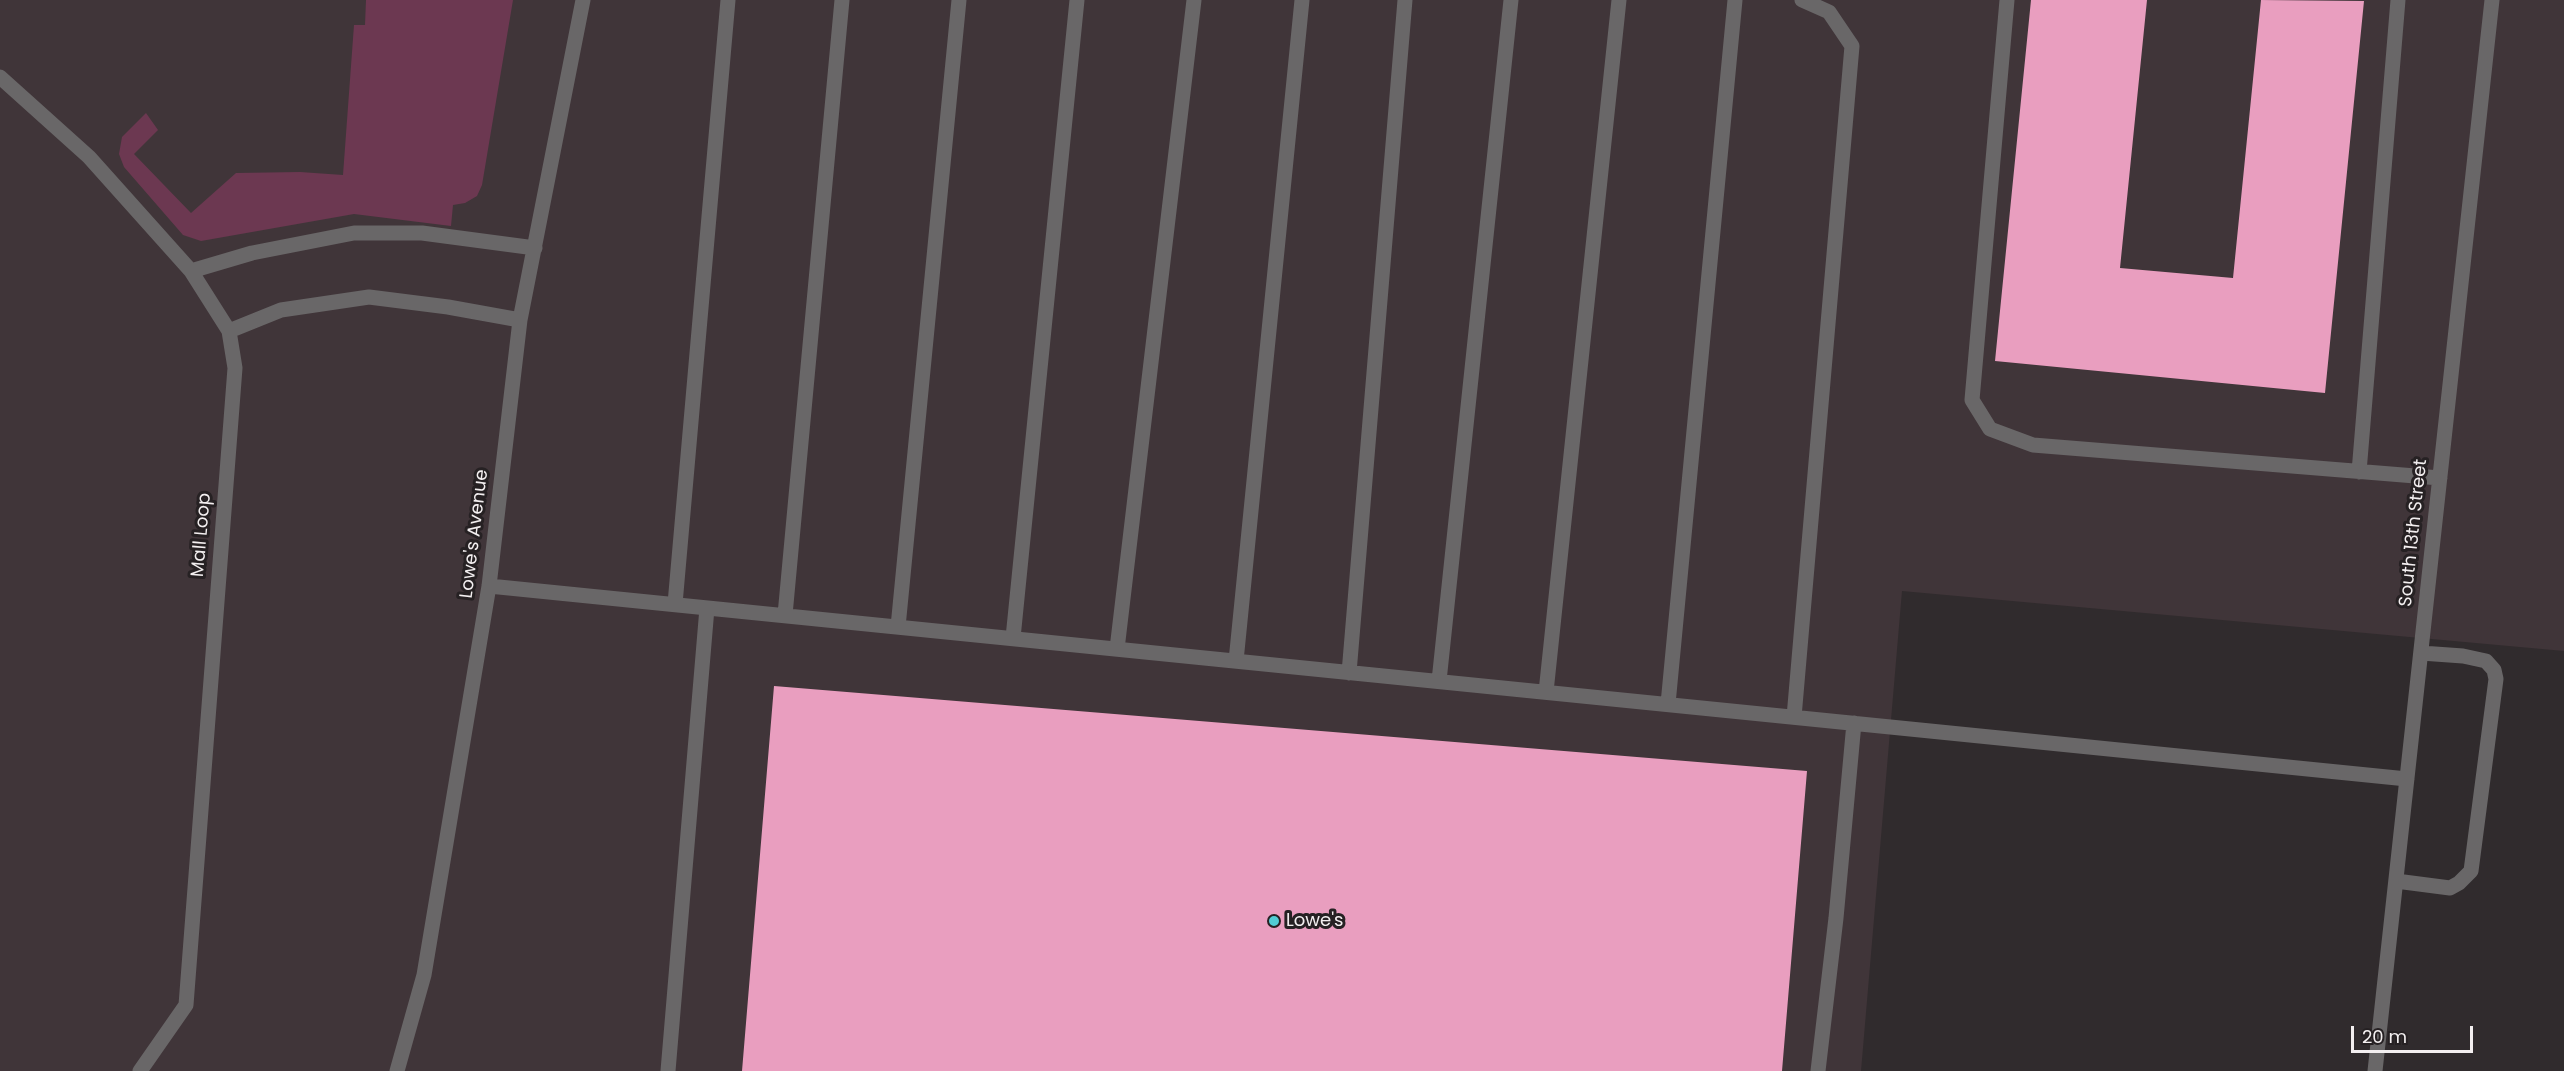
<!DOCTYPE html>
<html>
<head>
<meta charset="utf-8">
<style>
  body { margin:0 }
  #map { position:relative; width:2564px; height:1071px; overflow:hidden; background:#302b2d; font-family:Poppins,sans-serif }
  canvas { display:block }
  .scale { position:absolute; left:2351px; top:1026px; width:122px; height:27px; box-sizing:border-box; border:3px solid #f3eff0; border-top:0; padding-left:8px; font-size:18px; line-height:21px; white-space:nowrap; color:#f3eff0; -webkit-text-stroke:4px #262123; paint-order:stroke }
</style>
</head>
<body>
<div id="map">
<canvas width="2564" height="1071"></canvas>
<div class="scale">20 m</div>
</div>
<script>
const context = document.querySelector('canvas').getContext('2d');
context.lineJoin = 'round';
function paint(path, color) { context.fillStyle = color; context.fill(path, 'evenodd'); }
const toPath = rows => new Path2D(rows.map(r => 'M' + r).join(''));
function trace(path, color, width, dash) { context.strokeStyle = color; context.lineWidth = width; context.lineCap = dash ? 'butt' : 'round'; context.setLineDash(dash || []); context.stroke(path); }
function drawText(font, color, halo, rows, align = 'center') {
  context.font = font + ' Poppins,sans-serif'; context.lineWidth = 6; context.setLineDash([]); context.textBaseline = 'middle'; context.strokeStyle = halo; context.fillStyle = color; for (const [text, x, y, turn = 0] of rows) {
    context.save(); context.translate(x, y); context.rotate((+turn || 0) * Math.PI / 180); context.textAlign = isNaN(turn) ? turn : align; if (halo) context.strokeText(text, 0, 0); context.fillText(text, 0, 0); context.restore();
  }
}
const built = toPath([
  [0,0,2564,0,2564,651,1902,591,1861,1071,0,1071]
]);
const green = toPath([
  [366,0,513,0,482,185,477,196,465,203,453,205,451,226,354,214,201,241,183,235,124,167,119,154,122,137,146,113,158,130,134,154,191,213,236,173,300,172,343,175,354,25,365,25]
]);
const building = toPath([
  [2031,0,2147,0,2120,268,2233,278,2261,0,2364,1,2325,393,1995,361],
  [774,686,1807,771,1782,1071,742,1071]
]);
const minor = toPath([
  [2007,0,1972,400,1990,429,2033,445,2440,478],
  [0,77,89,157,191,271,229,331,235,368,186,1005,140,1071],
  [191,271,252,253,354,233,422,233,535,248],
  [229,331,281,310,369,297,448,307,520,320],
  [2359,472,2398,0],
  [489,586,2407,779],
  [675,604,728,0],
  [785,615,842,0],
  [898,627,959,0],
  [1013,638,1077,0],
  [1117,649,1194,0],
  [1236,661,1302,0],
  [1349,673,1405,0],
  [1439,681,1511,0],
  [1546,692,1619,0],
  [1668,704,1735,0],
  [1794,717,1852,46,1829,12,1802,0],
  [2396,881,2450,888,2459,883,2471,871,2496,679,2494,670,2486,661,2463,656,2421,653],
  [397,1071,424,975,489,586,520,320,583,0],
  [668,1071,707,608],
  [1818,1071,1836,918,1854,723],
  [2375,1071,2492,0]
]);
const markers = [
  [1274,921,6,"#51ccd4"]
];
const streetNames = [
  ["South 13th Street",2414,533,-84],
  ["Lowe's Avenue",475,534,-83],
  ["Mall Loop",202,535,-85]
];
const poiNames = [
  ["Lowe's",1286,921]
];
paint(built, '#403539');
paint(green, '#6c3851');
paint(building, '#e99ebf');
trace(minor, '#696768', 15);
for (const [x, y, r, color] of markers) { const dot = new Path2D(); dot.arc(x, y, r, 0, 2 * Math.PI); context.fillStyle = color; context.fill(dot); trace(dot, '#262123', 2); }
drawText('18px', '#f3eff0', '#262123', streetNames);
drawText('18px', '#f3eff0', '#262123', poiNames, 'left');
</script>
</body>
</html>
